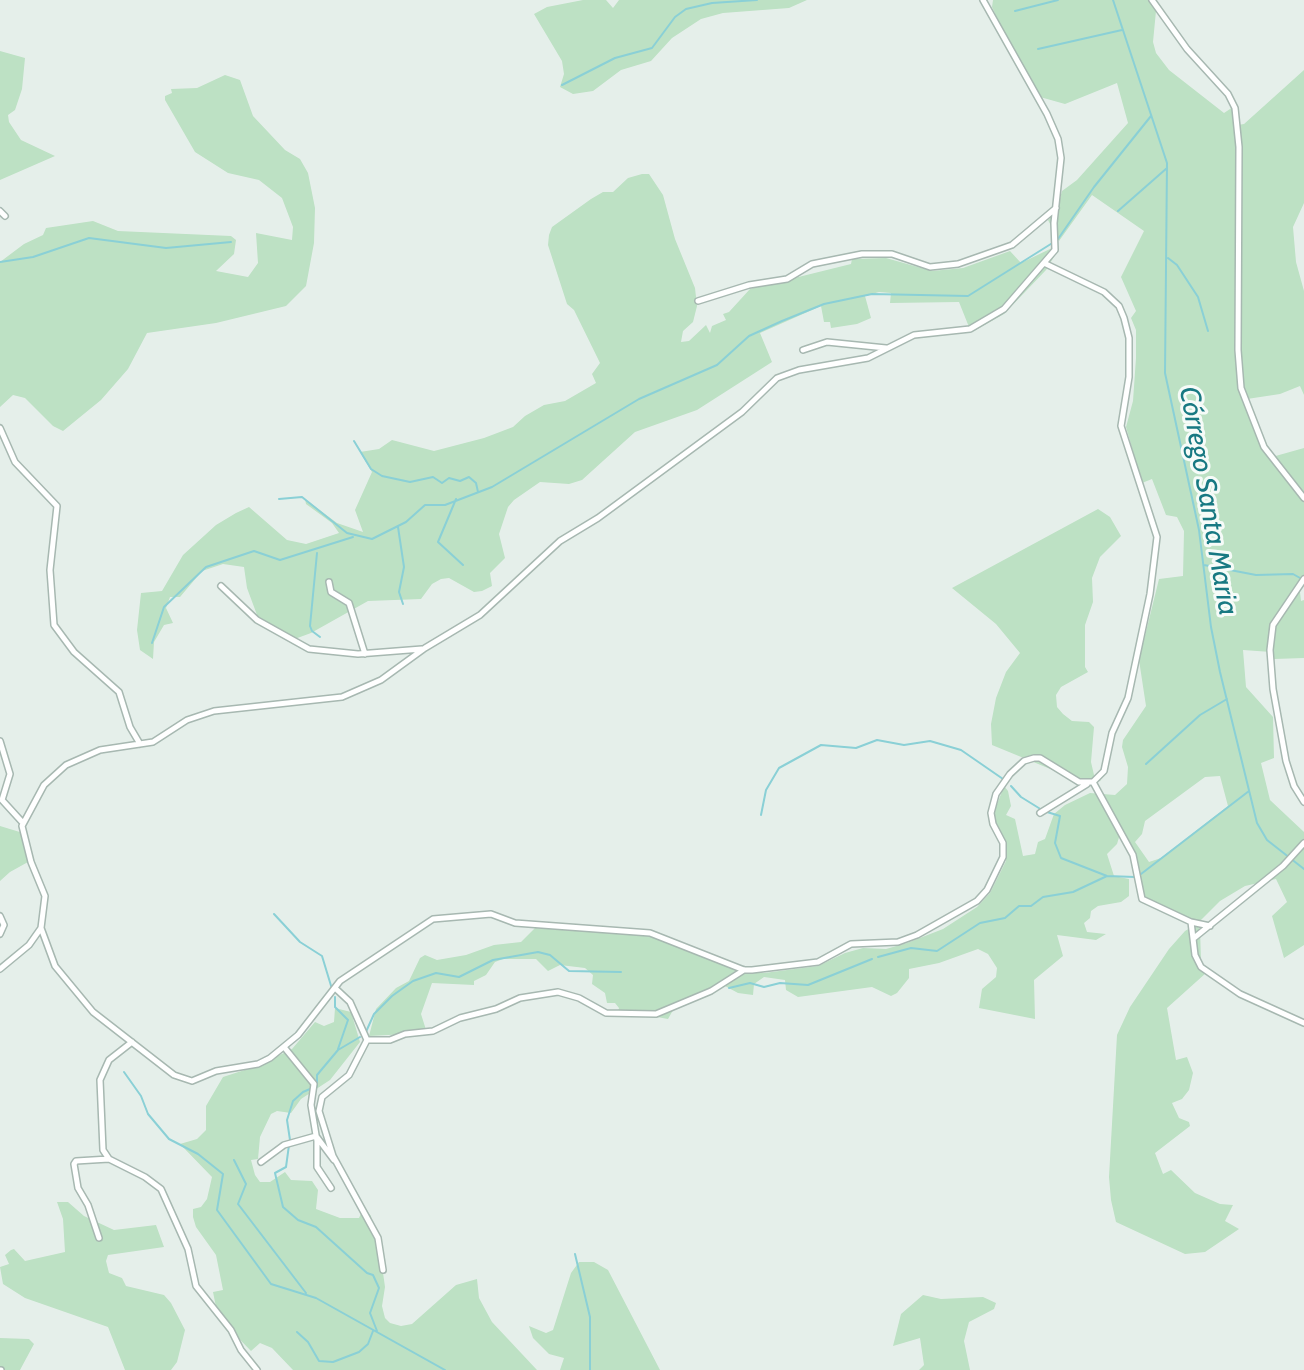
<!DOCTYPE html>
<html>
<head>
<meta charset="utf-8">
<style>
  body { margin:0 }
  canvas { display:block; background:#e5efea }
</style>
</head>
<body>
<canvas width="1304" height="1370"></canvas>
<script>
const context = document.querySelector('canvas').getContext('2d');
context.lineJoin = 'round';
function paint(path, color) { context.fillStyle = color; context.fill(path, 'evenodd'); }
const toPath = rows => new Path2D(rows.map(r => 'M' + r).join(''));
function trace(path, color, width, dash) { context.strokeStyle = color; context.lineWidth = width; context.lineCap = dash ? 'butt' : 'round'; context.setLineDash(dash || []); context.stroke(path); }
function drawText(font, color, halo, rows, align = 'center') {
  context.font = font + ' Cabin,sans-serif'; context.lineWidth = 6; context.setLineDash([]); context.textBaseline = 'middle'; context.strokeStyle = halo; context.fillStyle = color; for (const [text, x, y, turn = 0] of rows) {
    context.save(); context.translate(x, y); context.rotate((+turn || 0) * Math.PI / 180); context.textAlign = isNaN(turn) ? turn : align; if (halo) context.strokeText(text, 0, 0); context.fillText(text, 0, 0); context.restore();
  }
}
const green = toPath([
  [583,0,606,0,613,8,619,0,807,0,789,8,723,13,701,19,672,38,651,61,621,70,593,91,573,94,560,87,564,74,562,61,534,14,547,7],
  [993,0,1150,0,1156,11,1153,42,1156,53,1169,70,1224,113,1233,107,1238,125,1244,124,1304,70,1304,203,1293,227,1296,262,1304,291,1304,395,1300,386,1280,394,1247,399,1261,439,1272,457,1304,448,1304,576,1299,583,1301,601,1304,600,1304,658,1274,659,1271,652,1243,650,1246,687,1273,717,1274,758,1261,763,1270,800,1304,832,1304,945,1284,958,1272,916,1287,902,1276,879,1245,886,1220,901,1196,925,1200,929,1201,961,1206,973,1167,1008,1176,1060,1187,1057,1193,1073,1189,1090,1182,1099,1172,1103,1179,1118,1189,1122,1190,1126,1155,1153,1163,1174,1171,1170,1195,1193,1220,1204,1233,1205,1225,1221,1239,1229,1205,1252,1185,1254,1116,1222,1111,1200,1109,1177,1117,1035,1130,1007,1169,949,1185,931,1195,925,1145,902,1140,874,1124,832,1120,834,1117,844,1107,854,1114,876,1129,879,1129,896,1121,902,1098,906,1091,911,1090,918,1084,923,1087,932,1106,934,1096,940,1057,935,1063,956,1034,980,1035,1019,979,1008,982,989,996,977,997,968,988,954,978,949,939,963,909,969,909,978,897,993,891,996,872,987,798,997,786,990,785,980,764,977,754,984,753,995,738,993,725,986,676,1005,668,1019,646,1015,616,1017,619,1008,615,1003,607,1003,605,993,592,984,593,975,585,968,560,965,548,971,536,959,503,959,495,962,486,975,474,981,474,985,432,983,421,1014,427,1033,369,1036,376,1009,396,988,409,981,420,958,425,955,437,960,466,955,494,945,521,942,535,928,654,936,709,958,764,973,818,966,845,953,863,948,886,949,907,943,943,929,977,907,990,893,1006,861,1005,843,994,824,993,815,1004,786,1008,791,1011,806,1006,815,1015,819,1023,856,1035,854,1038,842,1045,839,1054,814,1065,805,1090,793,1115,795,1127,784,1128,767,1122,747,1123,740,1146,706,1139,660,1159,579,1183,576,1184,531,1177,517,1166,515,1152,479,1142,483,1126,427,1133,401,1136,358,1136,330,1131,318,1136,311,1121,277,1144,231,1092,195,1059,241,1048,220,1056,213,1062,191,1077,180,1128,123,1117,83,1065,104,1040,97,1006,38,992,7],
  [1220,776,1228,806,1161,858,1149,862,1135,842,1142,834,1145,821,1205,777],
  [0,51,25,58,22,89,15,110,8,115,9,122,21,140,55,156,0,180],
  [225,75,240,80,253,116,285,150,300,159,308,173,315,208,314,243,306,286,286,306,216,323,147,333,128,369,101,400,63,431,53,426,25,398,13,395,0,407,0,262,24,244,43,235,46,228,93,221,118,231,231,236,236,240,234,254,216,271,248,277,258,263,256,233,292,240,293,227,282,198,259,180,228,173,195,152,165,100,165,96,172,93,171,89,197,88],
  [642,174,649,174,663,195,675,239,695,288,697,306,693,322,683,331,681,342,689,341,706,325,710,333,712,326,726,320,723,314,729,312,750,289,851,264,852,259,886,258,932,271,963,268,1010,251,1021,263,1052,248,1055,249,1055,255,1046,270,1004,314,974,331,971,332,959,302,890,303,891,293,879,292,865,296,871,318,857,324,831,328,830,322,824,322,821,306,760,333,772,362,697,410,635,432,582,480,569,484,540,482,514,500,508,507,499,534,505,558,490,573,492,586,482,591,474,592,449,578,441,579,432,584,421,599,368,601,311,633,292,640,260,623,247,588,244,567,223,564,202,571,180,597,170,597,166,608,173,623,164,625,154,642,153,659,140,650,137,630,141,593,162,591,183,555,216,525,236,513,249,507,287,540,306,544,339,533,332,523,306,504,305,499,337,523,363,532,355,510,372,472,360,452,379,449,392,440,434,451,484,438,513,427,525,416,544,405,565,401,596,383,592,374,600,363,574,310,567,304,548,245,549,235,552,227,591,199,603,192,613,192,628,178],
  [1098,509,1110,517,1121,536,1100,557,1092,578,1093,602,1085,625,1085,667,1088,672,1061,687,1056,695,1057,707,1063,714,1072,721,1089,722,1094,727,1091,762,1094,775,1101,781,1082,782,992,745,991,724,996,698,1006,672,1020,653,996,624,952,588],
  [0,826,23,833,30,845,28,862,10,872,0,881],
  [335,1008,351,1012,360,1042,330,1080,301,1099,291,1113,277,1111,271,1114,260,1137,258,1159,251,1160,255,1175,260,1182,270,1182,285,1172,291,1180,312,1181,318,1190,316,1209,340,1218,359,1218,364,1207,371,1216,373,1233,379,1244,385,1287,382,1306,385,1318,390,1323,401,1326,412,1324,456,1285,477,1279,479,1298,492,1322,537,1370,293,1370,272,1348,260,1343,251,1351,218,1317,213,1292,223,1290,216,1255,196,1227,193,1217,193,1209,201,1207,207,1199,212,1177,180,1144,197,1139,206,1130,206,1106,223,1077,257,1066,292,1049,315,1022,324,1026,334,1022],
  [57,1202,68,1202,84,1216,114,1230,156,1225,164,1247,108,1255,106,1261,109,1273,122,1278,126,1286,164,1295,171,1303,185,1330,177,1362,171,1370,125,1370,108,1327,25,1298,3,1284,0,1267,9,1264,5,1255,11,1250,14,1249,25,1261,65,1252,63,1219],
  [579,1262,594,1262,608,1270,660,1370,560,1370,564,1358,549,1354,533,1338,529,1326,546,1333,553,1330,571,1273],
  [923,1295,941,1299,983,1297,996,1303,994,1309,969,1322,964,1341,970,1370,919,1370,924,1365,920,1338,893,1346,901,1314],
  [0,1338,29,1339,34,1344,20,1370,0,1370]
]);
const stream = toPath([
  [1113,0,1167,163,1165,373,1199,530,1211,627,1220,672,1257,823,1267,840,1304,869],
  [1015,11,1058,0],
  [1038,49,1122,30],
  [562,85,615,58,652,48,675,17,686,9,712,3,757,0],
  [1118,211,1167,168],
  [1058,239,1094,187,1151,116],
  [1168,258,1177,265,1198,297,1208,331],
  [0,262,33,257,89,238,166,248,231,242],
  [354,441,371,469,382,476,410,482,433,477,442,483,449,478,460,481,469,477,476,483,478,492],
  [279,499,302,497,347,533,372,539,406,522,425,505,445,505,492,487,639,399,717,365,749,336,782,321,824,304,872,294,968,296,1054,242],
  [456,499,438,542,463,565],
  [398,527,404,567,399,592,403,604],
  [317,553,310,626,312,631,320,637],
  [1204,565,1256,575,1293,574,1300,578],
  [152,643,164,607,206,567,254,551,280,560,353,537],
  [1146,764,1200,715,1227,699],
  [1011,786,1021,797,1042,810],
  [1047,812,1060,816,1055,843,1061,858,1107,876,1135,877],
  [761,815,766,790,779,768,821,745,856,748,877,740,904,745,930,741,961,750,1003,779],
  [1141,874,1249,791],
  [274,914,300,942,322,956,332,989],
  [878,957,911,948,937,951,980,923,1005,918,1019,906,1031,906,1043,897,1073,892,1107,876],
  [729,988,750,983,764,987,780,983,808,985,872,959],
  [335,997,335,1007,348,1020,338,1049],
  [365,1034,374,1014,392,996,413,981,436,973,459,977,493,960,538,952,550,955,569,971,621,972],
  [124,1072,141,1096,148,1114,169,1139,198,1154,223,1174,217,1210,271,1284,316,1298,445,1370],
  [290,1140,287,1120,293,1101,303,1092,317,1086,317,1075,338,1050,360,1037],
  [289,1145,286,1167,275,1173,283,1207,298,1220,316,1227,367,1273,373,1275,379,1288,370,1313,377,1331],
  [234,1160,246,1184,238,1204,306,1293],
  [575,1254,590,1317,590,1370],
  [297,1332,308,1342,319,1361,333,1362,359,1352,368,1344,373,1331]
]);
const minor = toPath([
  [1152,0,1187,49,1228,94,1235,108,1239,147,1238,350,1241,388,1264,447,1304,498],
  [0,211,5,216],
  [698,301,749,285,787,279,812,264,862,254,892,254,930,267,958,264,1012,245,1056,208],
  [803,350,827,342,886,348],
  [0,428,15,462,57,506,50,570,54,625,74,652,119,692,130,727,140,744],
  [1304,579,1273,625,1270,650,1273,689,1286,761,1294,786,1304,802],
  [329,582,331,592,349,603,365,654],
  [221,586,257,620,309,649,358,654,422,649],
  [0,741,10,774,2,800,23,823],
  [1093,782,1133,855,1142,899,1191,922,1195,955,1201,967,1240,994,1304,1023],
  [1040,813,1087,784],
  [0,916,4,925,0,934],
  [1191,922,1210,926],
  [41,928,55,966,93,1012,174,1075,192,1081,216,1071,258,1064,270,1058,298,1035,340,981,433,919,491,914,515,923,650,933,744,970,752,970,818,962,851,944,898,942,917,935,977,901,987,890,1003,857,1003,843,993,824,991,813,996,794,1010,774,1024,761,1034,758,1040,758,1079,782,1093,782,1104,771,1112,733,1128,698,1150,594,1157,537,1121,426,1129,377,1129,338,1124,318,1119,306,1104,292,1046,264],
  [1194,938,1283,866,1304,843],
  [0,969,29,945,41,928,45,896,31,862,22,826,44,785,66,765,100,750,153,742,187,720,214,711,342,697,381,680,425,648,480,615,560,541,598,518,742,412,777,378,799,370,868,358,914,335,970,329,1004,309,1055,250,1054,223,1061,158,1058,139,1047,114,983,0],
  [335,988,350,1002,367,1040],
  [367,1040,390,1040,405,1034,433,1031,460,1018,496,1009,520,998,558,992,579,998,606,1013,656,1014,711,991,744,970],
  [367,1040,349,1075,322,1097,319,1111,333,1156,378,1238,383,1270],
  [132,1042,109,1060,100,1080,103,1150,109,1159,145,1177,161,1189,188,1249,196,1286,231,1330,241,1350,257,1370],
  [284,1047,314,1084,311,1105,317,1141,317,1167,331,1188],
  [261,1162,284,1145,316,1136,334,1160],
  [99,1238,88,1205,78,1188,74,1164,76,1161,109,1159],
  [0,1370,1,1370]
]);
const waterNames = [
  ["Córrego Santa Maria",1208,501,80]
];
paint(green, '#bde1c4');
trace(stream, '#8ad0d6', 2);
trace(minor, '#a7b8b1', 8);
trace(minor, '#fff', 5);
drawText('italic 28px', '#187982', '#f6fbf8', waterNames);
</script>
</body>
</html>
